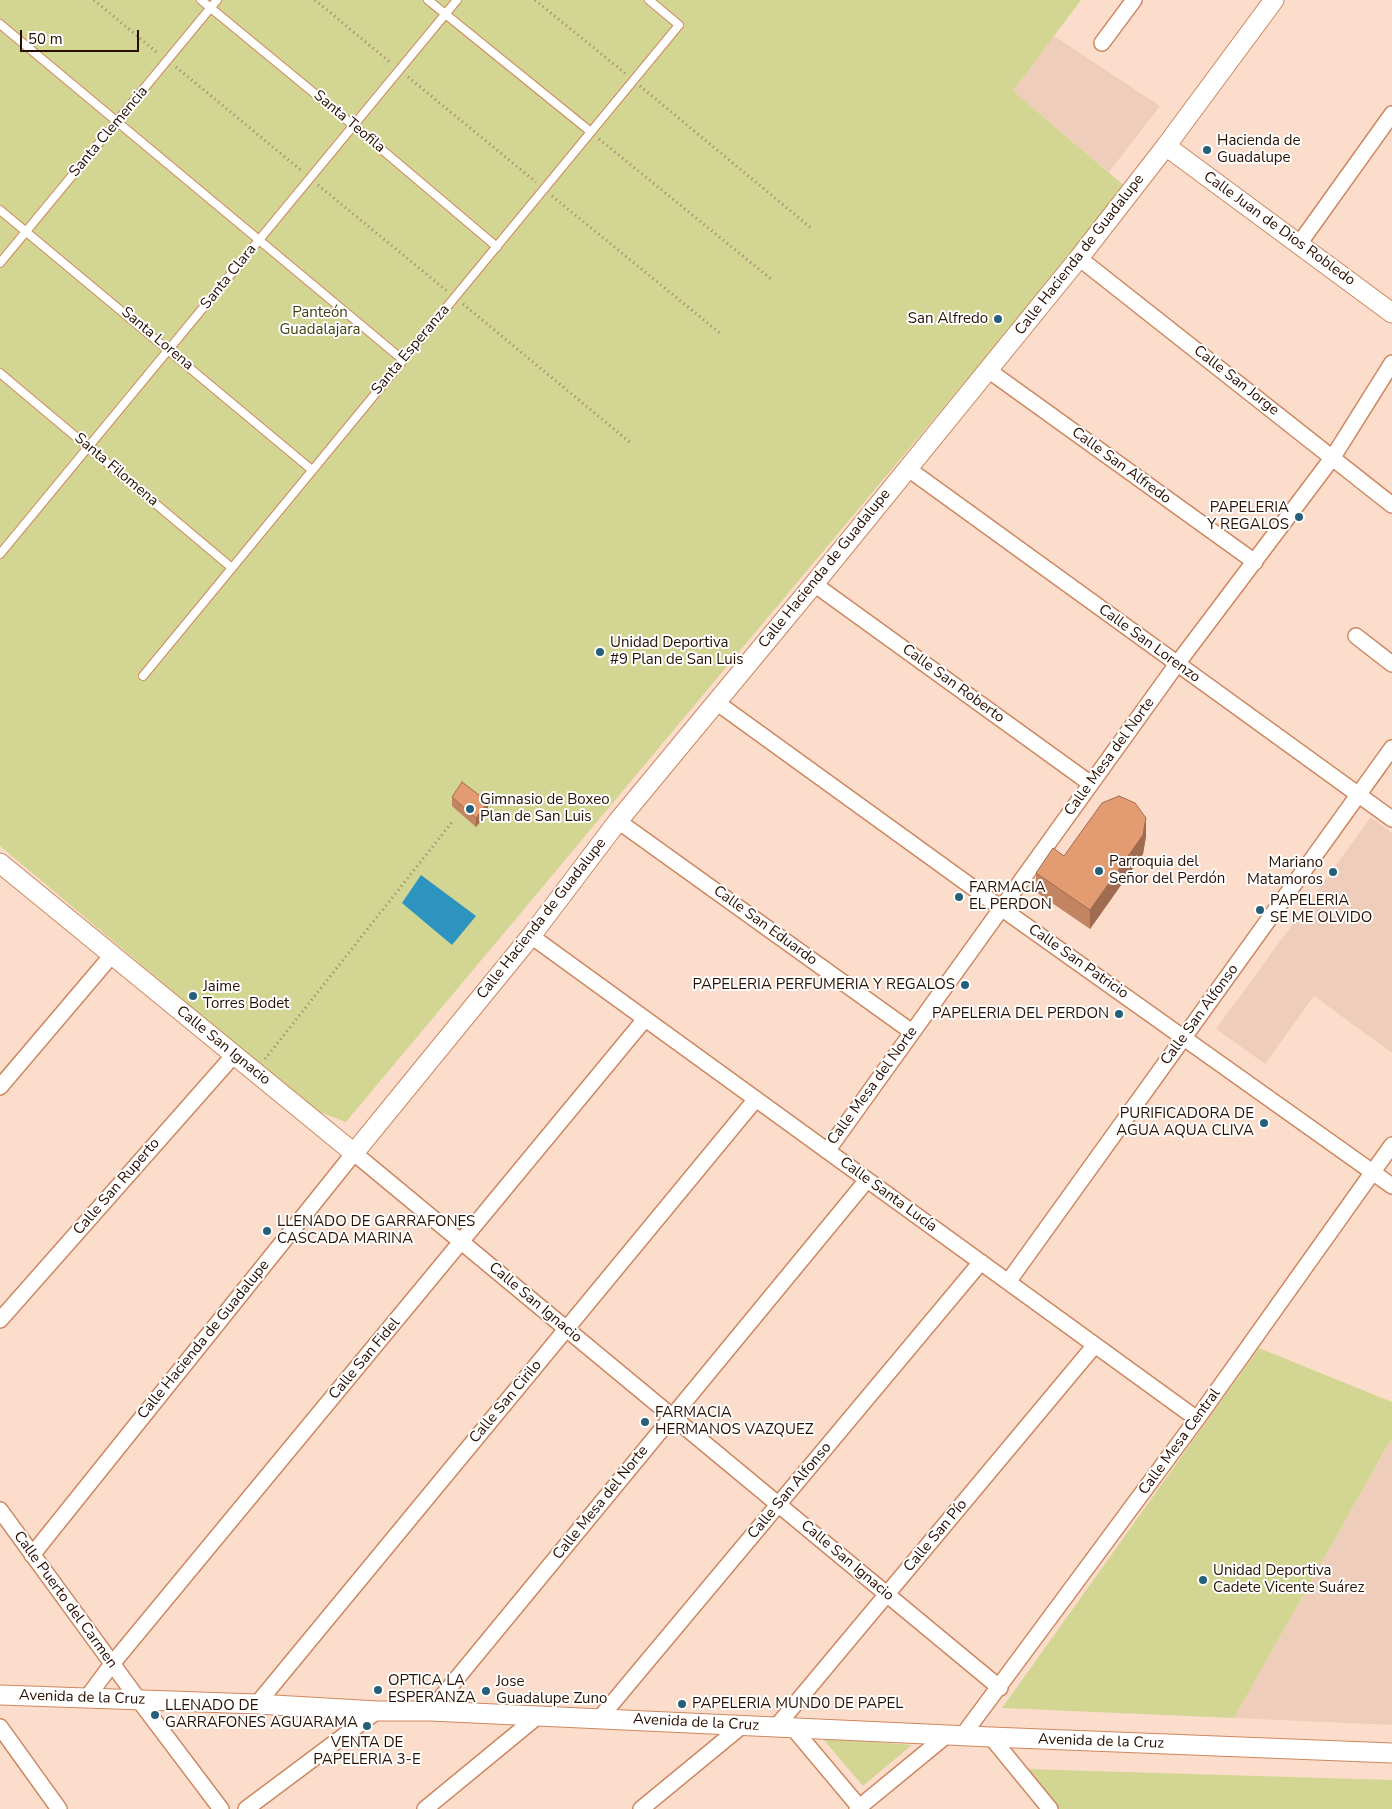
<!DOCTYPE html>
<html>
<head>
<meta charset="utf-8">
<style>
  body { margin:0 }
  #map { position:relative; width:1392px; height:1809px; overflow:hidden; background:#fcddcc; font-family:"Nunito Sans",sans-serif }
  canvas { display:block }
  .scale { position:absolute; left:20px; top:30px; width:119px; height:22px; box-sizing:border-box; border:2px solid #290f01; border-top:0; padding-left:6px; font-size:15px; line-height:18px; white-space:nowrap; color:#290f01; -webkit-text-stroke:4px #fff; paint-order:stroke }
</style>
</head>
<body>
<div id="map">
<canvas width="1392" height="1809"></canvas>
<div class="scale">50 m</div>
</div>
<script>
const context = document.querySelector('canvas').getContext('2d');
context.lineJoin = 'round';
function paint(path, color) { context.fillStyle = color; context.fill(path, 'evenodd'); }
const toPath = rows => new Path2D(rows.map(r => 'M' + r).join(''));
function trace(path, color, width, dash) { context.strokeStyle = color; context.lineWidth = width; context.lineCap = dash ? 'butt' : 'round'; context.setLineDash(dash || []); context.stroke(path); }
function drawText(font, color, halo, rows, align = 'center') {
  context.font = font + ' "Nunito Sans",sans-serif'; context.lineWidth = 4; context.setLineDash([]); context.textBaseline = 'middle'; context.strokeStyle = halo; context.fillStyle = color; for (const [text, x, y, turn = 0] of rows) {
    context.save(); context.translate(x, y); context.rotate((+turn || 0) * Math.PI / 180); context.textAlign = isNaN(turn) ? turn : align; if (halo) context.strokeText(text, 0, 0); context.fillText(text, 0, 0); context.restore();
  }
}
const built = toPath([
  [1054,36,1160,106,1109,172,1013,91],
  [1371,817,1392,833,1392,1053,1314,996,1265,1064,1216,1029],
  [1392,1438,1392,1725,1234,1718,1385,1451]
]);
const green = toPath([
  [0,0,1081,0,1013,91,1127,188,346,1122,314,1110,0,846],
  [1259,1348,1392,1402,1392,1438,1234,1718,1002,1708],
  [822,1738,912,1745,863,1786],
  [1026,1769,1392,1780,1392,1809,1059,1809]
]);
const water = toPath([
  [421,875,476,916,452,945,402,903]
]);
const path = toPath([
  [94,0,159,54],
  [315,0,391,63],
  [535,0,626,74],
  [176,67,302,171],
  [408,77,536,182],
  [640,86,811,228],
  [599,139,771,279],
  [318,185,447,291],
  [552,196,721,334],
  [463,304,632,444],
  [265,1059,452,822]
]);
const service = toPath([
  [201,0,354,126,497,247],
  [428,0,591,132],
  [0,24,403,360],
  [0,210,312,470],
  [0,263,217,0],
  [0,373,232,568],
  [0,554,457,0],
  [143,676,679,25,649,0]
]);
const minor = toPath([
  [1102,43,1134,0],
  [1299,244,1392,114],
  [1079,258,1392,505],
  [988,370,1255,562],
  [907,468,1392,819],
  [814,584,1091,784],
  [1356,636,1392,664],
  [716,702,1001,908,1392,1186],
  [618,821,912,1032],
  [531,936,1197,1419],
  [0,1087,112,955],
  [827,1151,1177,664,1333,457,1392,363],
  [1008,1282,1392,748],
  [0,1320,234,1055],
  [0,1510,138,1699,221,1809],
  [32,1555,354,1153,1000,1688],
  [86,1699,112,1664,645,1019],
  [257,1704,756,1099],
  [430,1711,867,1180],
  [599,1719,981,1262],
  [0,1727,59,1809],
  [776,1727,1095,1345],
  [793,1728,861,1809],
  [963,1735,1197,1419,1392,1145],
  [991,1737,1050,1809],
  [246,1809,377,1711],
  [425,1809,538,1716],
  [641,1809,743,1725],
  [857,1809,947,1735]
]);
const tertiary = toPath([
  [1166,146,1392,313],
  [0,863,354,1153,531,936,618,821,814,584,1079,258,1166,146,1274,0],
  [0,1695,257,1704,377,1711,430,1711,991,1737,1392,1753]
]);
const wall = toPath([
  [452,797,488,811,476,827,452,806],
  [1146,836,1143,854,1090,929,1036,892,1036,873,1064,856]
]);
const shadedWall = toPath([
  [488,802,488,811,476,827,476,818],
  [1146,818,1146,836,1143,854,1090,929,1090,910]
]);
const building = toPath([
  [462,782,488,802,476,818,452,797,462,782],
  [1119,796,1135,803,1146,818,1143,835,1090,910,1036,873,1053,848,1064,856,1102,803,1119,796]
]);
const markers = [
  [1207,150,5,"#265f79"],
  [998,319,5,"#265f79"],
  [1299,517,5,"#265f79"],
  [600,652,5,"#265f79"],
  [470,809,5,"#265f79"],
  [1099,871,5,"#265f79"],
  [1333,872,5,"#265f79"],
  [959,897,5,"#265f79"],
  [1260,910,5,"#265f79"],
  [965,985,5,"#265f79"],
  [193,996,5,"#265f79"],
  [1119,1014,5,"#265f79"],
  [1264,1123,5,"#265f79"],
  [267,1231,5,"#265f79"],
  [645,1422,5,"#265f79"],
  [1203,1580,5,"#265f79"],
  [378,1690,5,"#265f79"],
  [486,1691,5,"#265f79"],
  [682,1704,5,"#265f79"],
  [155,1715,5,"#265f79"],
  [367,1726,5,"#265f79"]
];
const streetNames = [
  ["Santa Teofila",349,122,40],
  ["Santa Clemencia",109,132,-50],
  ["Calle Juan de Dios Robledo",1279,229,36],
  ["Calle Hacienda de Guadalupe",1080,255,-52],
  ["Santa Clara",229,277,-51],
  ["Santa Lorena",157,339,40],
  ["Santa Esperanza",411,350,-50],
  ["Calle San Jorge",1236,381,38],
  ["Calle San Alfredo",1121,466,36],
  ["Santa Filomena",116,470,40],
  ["Calle Hacienda de Guadalupe",825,569,-51],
  ["Calle San Lorenzo",1149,644,36],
  ["Calle San Roberto",953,684,36],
  ["Calle Mesa del Norte",1110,757,-54],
  ["Calle Hacienda de Guadalupe",542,919,-52],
  ["Calle San Eduardo",765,926,36],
  ["Calle San Patricio",1078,962,35],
  ["Calle San Alfonso",1200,1015,-54],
  ["Calle San Ignacio",223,1046,39],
  ["Calle Mesa del Norte",873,1086,-54],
  ["Calle San Ruperto",117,1187,-49],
  ["Calle Santa Lucía",888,1195,36],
  ["Calle San Ignacio",535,1303,40],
  ["Calle Hacienda de Guadalupe",204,1340,-51],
  ["Calle San Fidel",365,1359,-50],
  ["Calle San Cirilo",506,1402,-50],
  ["Calle Mesa Central",1180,1442,-54],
  ["Calle San Alfonso",790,1491,-50],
  ["Calle Mesa del Norte",601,1503,-51],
  ["Calle San Pío",936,1536,-50],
  ["Calle San Ignacio",847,1561,40],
  ["Calle Puerto del Carmen",65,1600,54],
  ["Avenida de la Cruz",82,1698,2],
  ["Avenida de la Cruz",696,1723,3],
  ["Avenida de la Cruz",1101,1742,2]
];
const poiNames = [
  ["Hacienda de",1217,141],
  ["Guadalupe",1217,158],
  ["San Alfredo",988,319,"right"],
  ["PAPELERIA",1289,508,"right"],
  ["Y REGALOS",1289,525,"right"],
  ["Unidad Deportiva",610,643],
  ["#9 Plan de San Luis",610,660],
  ["Gimnasio de Boxeo",480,800],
  ["Plan de San Luis",480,817],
  ["Parroquia del",1109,862],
  ["Señor del Perdón",1109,879],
  ["Mariano",1323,863,"right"],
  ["Matamoros",1323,880,"right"],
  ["FARMACIA",969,888],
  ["EL PERDON",969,905],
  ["PAPELERIA",1270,901],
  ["SE ME OLVIDO",1270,918],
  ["PAPELERIA PERFUMERIA Y REGALOS",955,985,"right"],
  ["Jaime",203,987],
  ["Torres Bodet",203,1004],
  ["PAPELERIA DEL PERDON",1109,1014,"right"],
  ["PURIFICADORA DE",1254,1114,"right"],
  ["AGUA AQUA CLIVA",1254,1131,"right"],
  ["LLENADO DE GARRAFONES",277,1222],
  ["CASCADA MARINA",277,1239],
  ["FARMACIA",655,1413],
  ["HERMANOS VAZQUEZ",655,1430],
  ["Unidad Deportiva",1213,1571],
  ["Cadete Vicente Suárez",1213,1588],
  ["OPTICA LA",388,1681],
  ["ESPERANZA",388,1698],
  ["Jose",496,1682],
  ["Guadalupe Zuno",496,1699],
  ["PAPELERIA MUND0 DE PAPEL",692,1704],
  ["LLENADO DE",165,1706],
  ["GARRAFONES AGUARAMA",165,1723],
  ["VENTA DE",367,1743,"center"],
  ["PAPELERIA 3-E",367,1760,"center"]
];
const parkNames = [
  ["Panteón",320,313],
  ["Guadalajara",320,330]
];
paint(built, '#efcdbb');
paint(green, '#d3d693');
paint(water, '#2c94bf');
trace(service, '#ce875e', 10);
trace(minor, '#ce875e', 18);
trace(tertiary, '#ce875e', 21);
trace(path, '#9b7f6f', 3, [1, 4]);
trace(service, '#fff', 8);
trace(minor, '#fff', 15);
trace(tertiary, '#fff', 19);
paint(wall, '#c38561');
paint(shadedWall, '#9f6c4f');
paint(building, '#e39b71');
trace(building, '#9f6c4f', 1);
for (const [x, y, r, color] of markers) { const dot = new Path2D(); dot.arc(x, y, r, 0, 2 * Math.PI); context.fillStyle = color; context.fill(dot); trace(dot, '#fff', 2); }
drawText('15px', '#290f01', '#fff', streetNames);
drawText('15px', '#290f01', '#fff', poiNames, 'left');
drawText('15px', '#3f400f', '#fff', parkNames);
</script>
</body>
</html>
